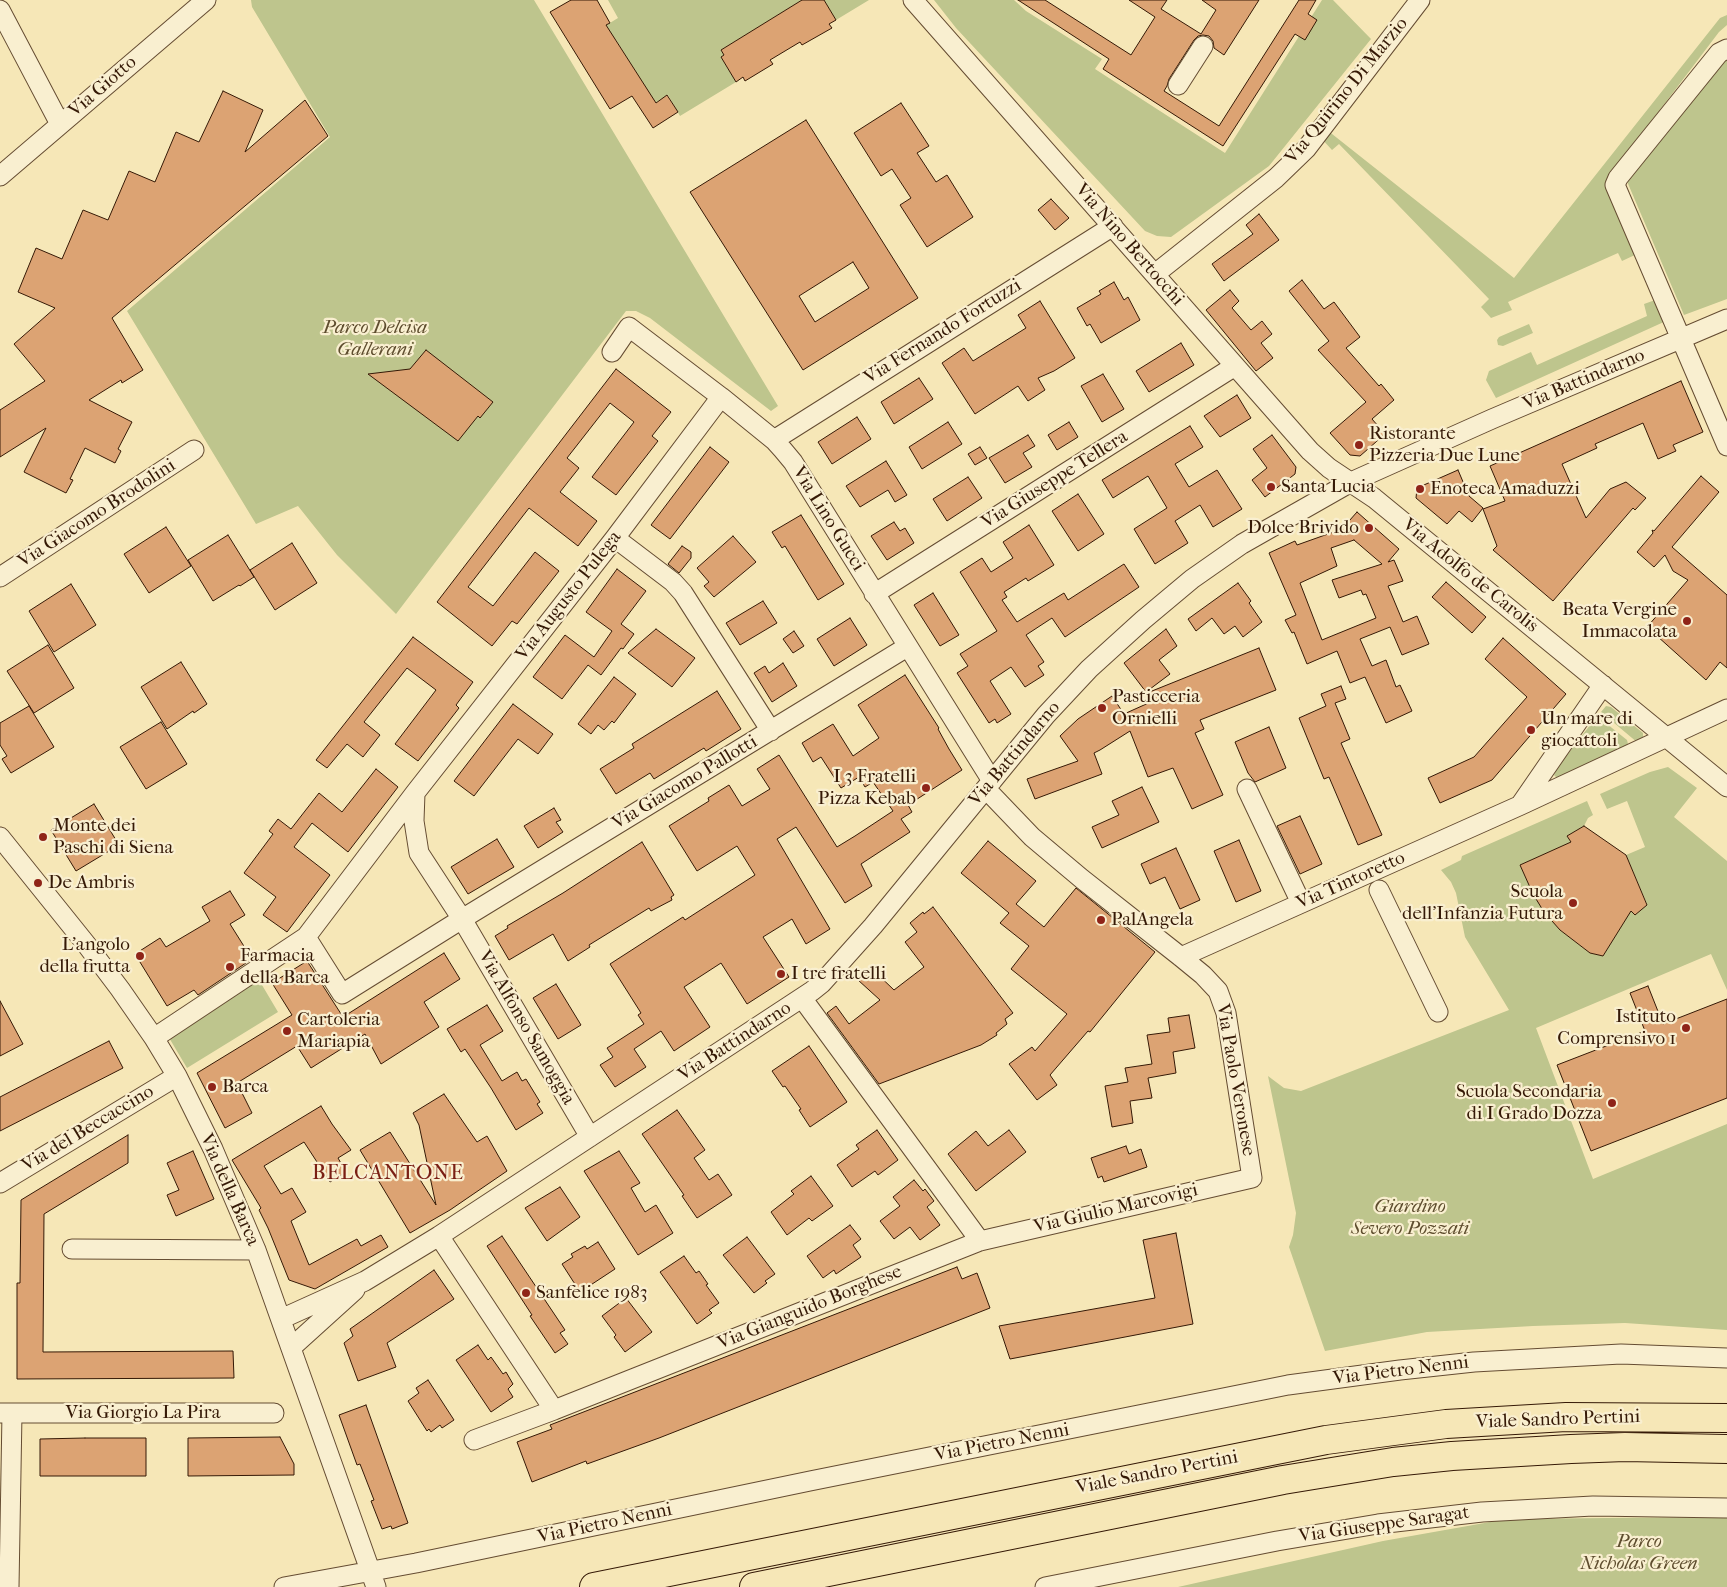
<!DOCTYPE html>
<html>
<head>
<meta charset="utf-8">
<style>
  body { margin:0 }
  canvas { display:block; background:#f6e7b7 }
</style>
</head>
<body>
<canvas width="1727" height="1587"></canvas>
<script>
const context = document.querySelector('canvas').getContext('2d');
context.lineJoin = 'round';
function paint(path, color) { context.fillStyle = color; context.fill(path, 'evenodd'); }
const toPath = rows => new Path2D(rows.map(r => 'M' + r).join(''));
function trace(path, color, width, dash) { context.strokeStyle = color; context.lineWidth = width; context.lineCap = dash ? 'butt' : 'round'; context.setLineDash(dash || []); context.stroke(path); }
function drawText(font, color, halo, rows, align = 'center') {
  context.font = font + ' "IM FELL French Canon",serif'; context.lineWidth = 4.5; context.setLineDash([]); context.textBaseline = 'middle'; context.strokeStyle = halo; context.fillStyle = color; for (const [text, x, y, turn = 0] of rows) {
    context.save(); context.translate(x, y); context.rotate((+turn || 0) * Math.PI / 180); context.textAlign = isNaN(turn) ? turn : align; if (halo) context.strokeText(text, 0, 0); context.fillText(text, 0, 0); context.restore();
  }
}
const green = toPath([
  [251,0,534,0,778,406,771,411,650,318,636,311,626,311,396,614,337,555,298,506,256,524,127,311,330,137,252,7],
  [608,0,802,0,721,50,724,55,721,57,736,82,680,116,668,95,655,103,616,40,595,32,618,18],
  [824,0,869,0,836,20],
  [934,0,1014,0,1026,11,1102,59,1095,69,1225,153,1322,0,1333,0,1371,39,1269,166,1171,237,1157,236,1145,231,956,28],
  [1727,15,1727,25,1719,32,1609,177,1637,254,1622,261,1618,253,1508,302,1512,310,1491,318,1481,307,1489,299,1339,144,1332,150,1321,138,1327,130,1514,278,1720,18],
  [1727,53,1727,299,1684,315,1626,179],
  [1658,299,1666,321,1496,398,1486,380,1489,371,1531,352,1537,365,1647,316,1644,304],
  [1529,324,1533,333,1503,346,1498,345,1497,340,1499,337],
  [1606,706,1611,707,1643,733,1643,738,1638,743,1601,712],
  [1597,716,1627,740,1629,748,1558,779,1554,775,1557,768],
  [1668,767,1697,788,1674,817,1727,861,1727,990,1711,954,1536,1028,1593,1179,1727,1124,1727,1330,1625,1323,1533,1326,1427,1332,1325,1351,1289,1247,1293,1235,1296,1213,1268,1076,1284,1088,1301,1091,1509,1010,1465,937,1456,893,1451,882,1441,870,1461,860,1462,856,1587,801,1593,815,1588,818,1584,826,1567,836,1575,847,1564,856,1558,848,1520,865,1533,894,1560,930,1590,953,1603,956,1624,922,1617,915,1626,905,1635,915,1647,904,1626,855,1645,847,1627,801,1607,809,1600,794,1650,772],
  [259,980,278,1012,187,1068,168,1036],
  [1708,1517,1727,1518,1727,1587,1178,1587,1383,1541,1507,1519]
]);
const building = toPath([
  [571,0,597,0,610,23,606,25,656,103,667,95,678,112,653,128,632,96,610,109,550,12,571,0],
  [802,0,824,0,836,20,829,24,832,28,802,45,800,42,770,60,773,64,745,81,743,77,736,82,721,57,724,55,721,50,802,0],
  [1018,0,1045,0,1131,55,1155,17,1129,0,1167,0,1161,9,1201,34,1216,10,1202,0,1259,0,1224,55,1214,48,1213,41,1209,36,1203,35,1198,36,1194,40,1169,79,1167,86,1164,91,1219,126,1299,0,1316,0,1308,14,1317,20,1305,40,1295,34,1223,146,1103,69,1109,59,1018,0],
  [223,91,263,110,245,152,305,100,328,136,112,318,143,370,122,383,121,380,89,400,132,422,118,449,121,451,115,463,85,448,70,479,73,480,66,493,24,472,46,428,0,457,0,410,45,381,14,344,55,308,18,292,36,248,62,259,83,210,108,220,129,171,155,182,176,132,199,142,223,91],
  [901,103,929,146,917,153,936,182,947,175,973,217,927,247,900,205,911,198,892,169,881,176,854,133,901,103],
  [806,120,918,298,803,370,690,192,806,120],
  [853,262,869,288,815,322,799,296,853,262],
  [1051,199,1069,218,1055,230,1038,210,1051,199],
  [1259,214,1279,240,1224,281,1212,264,1253,234,1246,225,1259,214],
  [1302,280,1324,309,1334,302,1360,337,1346,348,1379,386,1381,384,1394,400,1372,419,1385,434,1360,456,1350,455,1330,433,1366,402,1318,350,1329,341,1289,291,1302,280],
  [1114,282,1124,300,1128,297,1140,320,1101,343,1090,324,1087,326,1077,308,1101,294,1099,291,1114,282],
  [1230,290,1239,301,1232,308,1251,330,1262,321,1272,334,1261,343,1273,358,1256,371,1206,310,1230,290],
  [1040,301,1075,358,1054,371,1038,378,1045,390,1028,401,1018,386,975,414,942,363,964,348,973,361,1026,328,1018,315,1040,301],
  [1181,343,1194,365,1149,392,1136,371,1181,343],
  [426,350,493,402,480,418,478,416,458,441,368,374,410,369,426,350],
  [616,369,671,412,652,436,658,441,616,495,592,477,634,422,610,403,567,458,579,468,560,492,597,521,578,546,529,508,468,587,493,606,535,552,559,571,517,624,512,621,492,646,437,602,616,369],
  [1103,374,1124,409,1102,422,1081,386,1103,374],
  [919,378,933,399,894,424,881,402,919,378],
  [1681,381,1703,432,1673,445,1676,451,1658,459,1643,423,1595,444,1597,448,1562,464,1586,518,1610,489,1626,482,1646,498,1635,510,1633,508,1553,601,1493,550,1497,546,1483,509,1505,501,1490,466,1681,381],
  [1237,395,1251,418,1220,437,1204,416,1237,395],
  [857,417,871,439,832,464,818,442,857,417],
  [948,422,962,444,922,469,909,447,948,422],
  [1069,422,1078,437,1057,450,1048,435,1069,422],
  [1190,426,1203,447,1175,464,1189,487,1217,470,1242,509,1213,527,1200,505,1175,521,1188,543,1155,564,1134,529,1167,508,1148,476,1113,498,1102,480,1190,426],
  [1028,435,1035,446,1023,453,1032,467,1005,483,989,458,1028,435],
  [1272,435,1296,467,1295,474,1265,497,1252,480,1267,468,1253,449,1272,435],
  [710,447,729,462,670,539,651,525,710,447],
  [980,447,987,458,975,465,968,454,980,447],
  [886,461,907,495,895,502,888,490,860,507,846,486,886,461],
  [1458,470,1469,496,1483,508,1472,522,1459,511,1447,524,1416,498,1417,488,1458,470],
  [1701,476,1719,492,1672,547,1727,595,1727,668,1720,662,1706,680,1647,627,1688,580,1673,571,1665,555,1654,567,1637,552,1653,533,1652,530,1654,531,1701,476],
  [968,477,982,498,947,521,933,499,968,477],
  [1078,494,1104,534,1078,551,1052,511,1078,494],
  [1357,512,1399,549,1388,562,1394,560,1403,581,1388,586,1403,622,1417,616,1429,644,1402,655,1390,627,1360,639,1372,666,1386,660,1396,687,1400,685,1412,711,1386,723,1365,677,1350,683,1337,651,1307,664,1294,632,1292,633,1285,620,1296,615,1269,553,1295,541,1297,545,1342,529,1357,512],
  [1354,540,1382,564,1332,580,1339,598,1361,590,1363,595,1366,594,1376,618,1322,640,1300,583,1337,566,1331,548,1354,540],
  [801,515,844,584,818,600,785,546,782,548,772,532,801,515],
  [894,522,900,531,905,528,914,543,887,560,871,536,894,522],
  [1029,525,1054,565,1028,581,1026,578,1004,592,1007,597,1002,600,1017,622,1064,593,1068,600,1124,564,1139,587,1065,637,1052,618,1026,635,1044,662,1038,666,1044,675,1025,687,1011,667,990,681,1011,714,997,723,995,719,989,723,957,673,968,666,960,654,997,631,960,572,982,558,991,572,1013,558,1003,542,1029,525],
  [166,527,191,566,149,593,124,554,166,527],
  [228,535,254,577,240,586,239,585,213,601,188,560,228,535],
  [733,536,756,562,714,597,704,586,709,582,697,568,733,536],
  [292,543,317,583,275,610,250,570,292,543],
  [682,546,691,552,691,558,679,573,668,564,682,546],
  [617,569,646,591,621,624,634,634,623,649,621,648,601,675,588,665,562,699,533,677,565,635,594,657,612,631,586,612,617,569],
  [1446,582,1486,617,1472,633,1432,597,1446,582],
  [1238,583,1251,601,1249,603,1262,622,1243,637,1235,626,1224,634,1212,618,1196,631,1188,619,1238,583],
  [71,584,96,625,54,652,29,611,71,584],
  [933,593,959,635,940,646,914,605,933,593],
  [763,601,777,623,740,645,726,623,763,601],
  [850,618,867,645,834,666,817,639,850,618],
  [656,629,695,658,672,687,628,653,656,629],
  [1166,629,1177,646,1159,660,1170,674,1146,692,1124,663,1166,629],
  [794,631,804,646,793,653,783,639,794,631],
  [413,637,473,682,456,705,459,708,418,761,395,744,436,690,407,668,364,722,380,735,363,757,347,744,327,768,316,760,413,637],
  [1503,638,1566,694,1492,780,1440,803,1428,778,1474,757,1527,697,1485,659,1503,638],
  [48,645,74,688,34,713,7,671,48,645],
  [1259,648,1276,690,1200,720,1204,729,1195,733,1223,795,1192,809,1173,768,1148,777,1130,731,1100,750,1094,753,1102,774,1035,799,1027,779,1078,761,1060,736,1078,719,1112,696,1124,714,1153,701,1147,693,1259,648],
  [181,662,207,704,194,713,193,711,167,729,141,687,181,662],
  [783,663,797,686,772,702,754,673,765,666,769,673,783,663],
  [905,675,939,728,938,729,949,749,962,770,908,805,912,812,901,819,910,832,861,864,872,886,845,903,796,827,777,839,830,929,806,944,792,919,763,937,789,977,747,1004,721,963,684,987,710,1027,674,1051,661,1031,634,1049,646,1067,615,1087,600,1065,613,1057,607,1048,644,1024,638,1015,641,1013,610,964,683,917,685,920,755,875,737,846,697,871,669,826,709,801,708,798,729,785,742,806,770,789,757,769,779,755,837,847,855,836,893,811,873,782,865,787,859,777,841,788,821,757,813,762,802,743,833,724,853,756,879,738,858,705,905,675],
  [614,677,636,694,614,723,612,721,604,730,598,725,591,734,578,724,614,677],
  [1341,686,1346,699,1335,703,1350,739,1341,743,1382,835,1358,845,1329,777,1324,779,1299,718,1326,706,1321,694,1341,686],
  [717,691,741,729,706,751,704,748,654,779,650,773,616,794,600,769,634,748,632,744,717,691],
  [513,704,553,734,538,754,518,739,474,796,454,781,513,704],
  [29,706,54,747,11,773,2,759,7,756,0,745,0,723,29,706],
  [161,722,187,764,146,789,120,747,161,722],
  [1269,727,1286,768,1255,782,1248,773,1235,742,1269,727],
  [376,769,398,787,348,852,312,823,294,847,330,875,287,932,263,915,276,897,244,873,273,834,269,831,278,819,291,829,319,793,342,812,376,769],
  [1142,787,1159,822,1102,848,1092,827,1119,815,1112,801,1142,787],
  [94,804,119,845,76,871,51,830,94,804],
  [554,808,561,820,556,822,563,832,538,848,524,826,554,808],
  [1300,816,1322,864,1300,874,1277,826,1300,816],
  [1584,826,1626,855,1647,905,1635,915,1631,911,1603,956,1590,953,1560,930,1544,912,1533,894,1520,865,1571,842,1567,836,1584,826],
  [497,839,514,867,468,894,451,867,497,839],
  [1239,840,1261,891,1236,902,1214,851,1239,840],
  [988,841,1036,881,1016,904,1044,927,1076,888,1155,952,1090,1032,1088,1031,1050,1075,1057,1085,1037,1100,1009,1064,1032,1047,1035,1051,1067,1014,1011,969,1029,946,1000,923,1009,913,961,873,988,841],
  [642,842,674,895,671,897,672,900,651,911,649,908,589,945,590,947,568,961,553,934,509,960,495,936,508,928,507,926,563,893,642,842],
  [1176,848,1200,900,1180,909,1165,877,1150,884,1141,864,1176,848],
  [230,891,245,915,230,924,252,959,198,995,194,990,167,1006,135,954,160,938,166,947,210,921,202,907,230,891],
  [933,907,1013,1013,1005,1019,1007,1024,996,1033,997,1035,981,1045,879,1084,827,1013,836,1006,849,1024,880,1000,858,980,870,967,894,990,924,967,905,942,917,932,910,923,923,912,924,914,933,907],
  [444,953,460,979,424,1002,439,1027,381,1064,365,1034,311,1068,297,1046,237,1083,252,1113,225,1128,197,1073,292,1015,272,983,307,961,343,1017,444,953],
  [556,984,581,1025,558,1039,533,998,556,984],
  [1648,986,1663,1024,1727,999,1727,1098,1591,1151,1557,1065,1645,1031,1630,993,1648,986],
  [0,1001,23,1044,0,1056,0,1001],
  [487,1005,503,1031,480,1045,502,1081,517,1072,522,1081,526,1079,540,1102,537,1104,543,1113,516,1130,491,1088,465,1049,461,1052,447,1029,487,1005],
  [1189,1015,1195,1048,1173,1052,1176,1073,1148,1078,1152,1098,1130,1101,1133,1123,1112,1127,1105,1086,1128,1082,1125,1068,1152,1064,1147,1035,1170,1032,1168,1018,1189,1015],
  [109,1041,123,1068,0,1131,0,1097,109,1041],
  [809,1046,847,1102,810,1127,799,1110,801,1109,785,1086,783,1087,772,1071,809,1046],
  [444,1094,477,1142,487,1136,507,1171,450,1210,410,1233,360,1150,390,1132,436,1205,419,1125,413,1113,444,1094],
  [321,1106,332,1124,351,1150,338,1158,346,1172,330,1182,304,1142,264,1166,281,1194,292,1188,306,1212,291,1221,309,1265,357,1239,361,1246,381,1235,388,1247,315,1289,289,1280,268,1228,259,1210,261,1208,232,1160,321,1106],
  [677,1110,705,1150,694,1158,709,1180,718,1174,732,1195,697,1218,682,1196,684,1195,642,1134,677,1110],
  [877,1130,898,1160,878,1175,875,1171,852,1187,837,1165,859,1149,856,1145,877,1130],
  [1009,1130,1026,1152,976,1191,948,1154,976,1131,988,1146,1009,1130],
  [128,1135,128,1163,44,1214,43,1352,233,1351,234,1378,17,1379,17,1283,20,1283,21,1200,128,1135],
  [1126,1146,1129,1154,1141,1149,1147,1167,1104,1182,1102,1176,1098,1178,1091,1158,1126,1146],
  [193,1151,214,1199,176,1216,167,1195,179,1190,167,1163,193,1151],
  [619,1151,640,1183,631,1188,645,1212,656,1205,673,1233,638,1255,584,1171,619,1151],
  [811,1176,833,1206,812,1221,809,1218,787,1235,771,1212,794,1194,791,1191,811,1176],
  [914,1180,923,1191,925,1189,934,1201,927,1207,940,1225,920,1240,910,1227,894,1239,880,1221,900,1206,893,1197,914,1180],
  [560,1187,580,1217,547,1241,525,1208,560,1187],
  [850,1225,861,1239,853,1245,861,1257,836,1274,834,1270,823,1278,807,1256,850,1225],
  [1176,1233,1193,1324,1010,1359,999,1326,1155,1298,1143,1240,1176,1233],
  [502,1236,565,1330,560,1333,568,1344,555,1353,530,1316,532,1315,487,1246,502,1236],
  [747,1237,775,1274,765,1281,767,1283,754,1293,723,1255,747,1237],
  [598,1242,615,1269,580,1292,562,1264,573,1257,571,1254,585,1246,587,1249,598,1242],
  [684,1256,696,1273,699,1271,708,1284,706,1285,719,1303,709,1310,712,1313,697,1324,660,1272,684,1256],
  [957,1267,962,1279,977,1273,990,1308,659,1438,587,1464,586,1461,532,1482,517,1442,552,1429,550,1425,957,1267],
  [434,1270,454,1299,387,1343,396,1367,358,1381,344,1343,353,1336,350,1329,434,1270],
  [626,1298,652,1332,625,1352,614,1337,616,1335,602,1316,626,1298],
  [478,1345,488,1360,491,1357,503,1374,506,1372,513,1384,508,1389,513,1397,491,1412,456,1360,478,1345],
  [428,1380,454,1420,442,1428,440,1425,431,1432,429,1429,427,1431,408,1401,419,1393,416,1388,428,1380],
  [366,1405,408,1523,392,1529,391,1526,382,1529,371,1501,374,1500,360,1464,357,1465,339,1415,366,1405],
  [280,1437,294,1464,294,1475,188,1476,188,1438,280,1437],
  [85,1438,146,1438,146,1476,40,1476,40,1439,85,1438]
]);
const minor = toPath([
  [913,0,1310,451,1329,468,1374,498,1727,787],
  [0,10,60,124],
  [1727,49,1719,53,1618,178,1615,185,1727,446],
  [1178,85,1203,46],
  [0,176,206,0],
  [1155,274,1276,178,1306,149,1420,0],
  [612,352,629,327,721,397,774,440,783,450,793,462,992,781],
  [774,440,1113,226],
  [615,538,673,582,683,593,771,731],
  [0,577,194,450],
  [874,594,1235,366],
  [1247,789,1301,903],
  [1521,804,1603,685],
  [0,837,86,944,120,989,154,1038,177,1076,213,1149,256,1250,376,1587],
  [1379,890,1438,1012],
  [306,937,342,994,462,919,419,853,414,821,415,793],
  [1181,957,1521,805,1727,709],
  [802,998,980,1241],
  [154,1038,306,937,415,793,615,538,721,397],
  [590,1137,462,919,907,647],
  [0,1183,177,1076],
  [439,1236,554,1410,980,1241,1252,1178,1226,1013,1218,991,1203,975,1181,957,1082,879,1032,837,986,789],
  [72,1249,256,1250],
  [281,1319,365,1281,439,1236,812,991,822,983,873,926,1046,715,1089,669,1143,620,1192,579,1242,544,1351,482,1492,419,1727,319],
  [292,1347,355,1290],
  [0,1413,274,1413],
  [474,1440,554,1410],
  [9,1587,12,1413],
  [284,1587,416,1563,810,1481,1288,1385,1400,1370,1474,1362,1621,1354,1727,1358],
  [1045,1587,1277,1541,1378,1524,1482,1512,1593,1506,1727,1508]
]);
const highway = toPath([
  [594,1587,1326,1440,1446,1424,1566,1417,1727,1418],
  [754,1587,1283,1480,1393,1462,1452,1456,1571,1449,1625,1447,1727,1449]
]);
const markers = [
  [1359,445,5,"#8f2418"],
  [1271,487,5,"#8f2418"],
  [1420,489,5,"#8f2418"],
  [1369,528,5,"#8f2418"],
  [1687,621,5,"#8f2418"],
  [1102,708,5,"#8f2418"],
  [1531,730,5,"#8f2418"],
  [926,788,5,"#8f2418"],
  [43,837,5,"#8f2418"],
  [38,883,5,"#8f2418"],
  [1573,903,5,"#8f2418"],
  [1101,920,5,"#8f2418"],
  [140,956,5,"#8f2418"],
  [230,967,5,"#8f2418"],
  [781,974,5,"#8f2418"],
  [1686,1028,5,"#8f2418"],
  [287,1031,5,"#8f2418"],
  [212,1087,5,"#8f2418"],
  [1612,1103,5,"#8f2418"],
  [526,1293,5,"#8f2418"]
];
const streetNames = [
  ["Via Giotto",103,87,-41],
  ["Via Quirino Di Marzio",1347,91,-51],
  ["Via Nino Bertocchi",1129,245,49],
  ["Via Fernando Fortuzzi",943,332,-32],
  ["Via Battindarno",1584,380,-23],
  ["Via Giuseppe Tellera",1055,480,-32],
  ["Via Giacomo Brodolini",97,514,-33],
  ["Via Lino Gucci",828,519,58],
  ["Via Adolfo de Carolis",1470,576,39],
  ["Via Augusto Pulega",569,596,-52],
  ["Via Battindarno",1015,754,-50],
  ["Via Giacomo Pallotti",685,783,-31],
  ["Via Tintoretto",1351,881,-24],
  ["Via Alfonso Samoggia",526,1028,60],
  ["Via Battindarno",735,1042,-33],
  ["Via Paolo Veronese",1235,1080,80],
  ["Via del Beccaccino",88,1129,-31],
  ["Via della Barca",229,1190,66],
  ["Via Giulio Marcovigi",1116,1209,-13],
  ["Via Gianguido Borghese",810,1308,-22],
  ["Via Pietro Nenni",1401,1371,-7],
  ["Via Giorgio La Pira",143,1413],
  ["Viale Sandro Pertini",1558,1420,-2],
  ["Via Pietro Nenni",1002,1443,-11],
  ["Viale Sandro Pertini",1157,1473,-11],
  ["Via Pietro Nenni",605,1524,-12],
  ["Via Giuseppe Saragat",1384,1525,-8]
];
const parkNames = [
  ["Parco Delcisa",375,328],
  ["Gallerani",375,350],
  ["Giardino",1410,1207],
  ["Severo Pozzati",1410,1229],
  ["Parco",1639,1542],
  ["Nicholas Green",1639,1564]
];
const poiNames = [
  ["Ristorante",1369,434],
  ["Pizzeria Due Lune",1369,456],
  ["Santa Lucia",1281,487],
  ["Enoteca Amaduzzi",1430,489],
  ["Dolce Brivido",1359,528,"right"],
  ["Beata Vergine",1677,610,"right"],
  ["Immacolata",1677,632,"right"],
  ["Pasticceria",1112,697],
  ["Ornielli",1112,719],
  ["Un mare di",1541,719],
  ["giocattoli",1541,741],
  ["I 3 Fratelli",916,777,"right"],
  ["Pizza Kebab",916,799,"right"],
  ["Monte dei",53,826],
  ["Paschi di Siena",53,848],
  ["De Ambris",48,883],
  ["Scuola",1563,892,"right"],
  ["dell'Infanzia Futura",1563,914,"right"],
  ["PalAngela",1111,920],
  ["L'angolo",130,945,"right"],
  ["della frutta",130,967,"right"],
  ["Farmacia",240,956],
  ["della Barca",240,978],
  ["I tre fratelli",791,974],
  ["Istituto",1676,1017,"right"],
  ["Comprensivo 1",1676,1039,"right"],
  ["Cartoleria",297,1020],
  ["Mariapia",297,1042],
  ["Barca",222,1087],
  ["Scuola Secondaria",1602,1092,"right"],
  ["di I Grado Dozza",1602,1114,"right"],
  ["Sanfelice 1983",536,1293]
];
const quarterNames = [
  ["BELCANTONE",388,1174]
];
paint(green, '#bec58d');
paint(building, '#dca373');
trace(building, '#351906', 1);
trace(minor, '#654c32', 21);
trace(highway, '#351906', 30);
trace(minor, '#f9efd0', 19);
trace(highway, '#f6e7b7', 28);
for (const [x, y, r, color] of markers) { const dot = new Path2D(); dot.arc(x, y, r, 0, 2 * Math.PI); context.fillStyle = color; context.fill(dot); trace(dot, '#f9efd0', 2); }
drawText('19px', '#351906', '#f9efd0', streetNames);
drawText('italic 19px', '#5e4d2e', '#f9efd0', parkNames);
drawText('19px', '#351906', '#f9efd0', poiNames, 'left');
context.letterSpacing = '1px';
drawText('21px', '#7a1f14', '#f9efd0', quarterNames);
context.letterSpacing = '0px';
</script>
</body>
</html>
